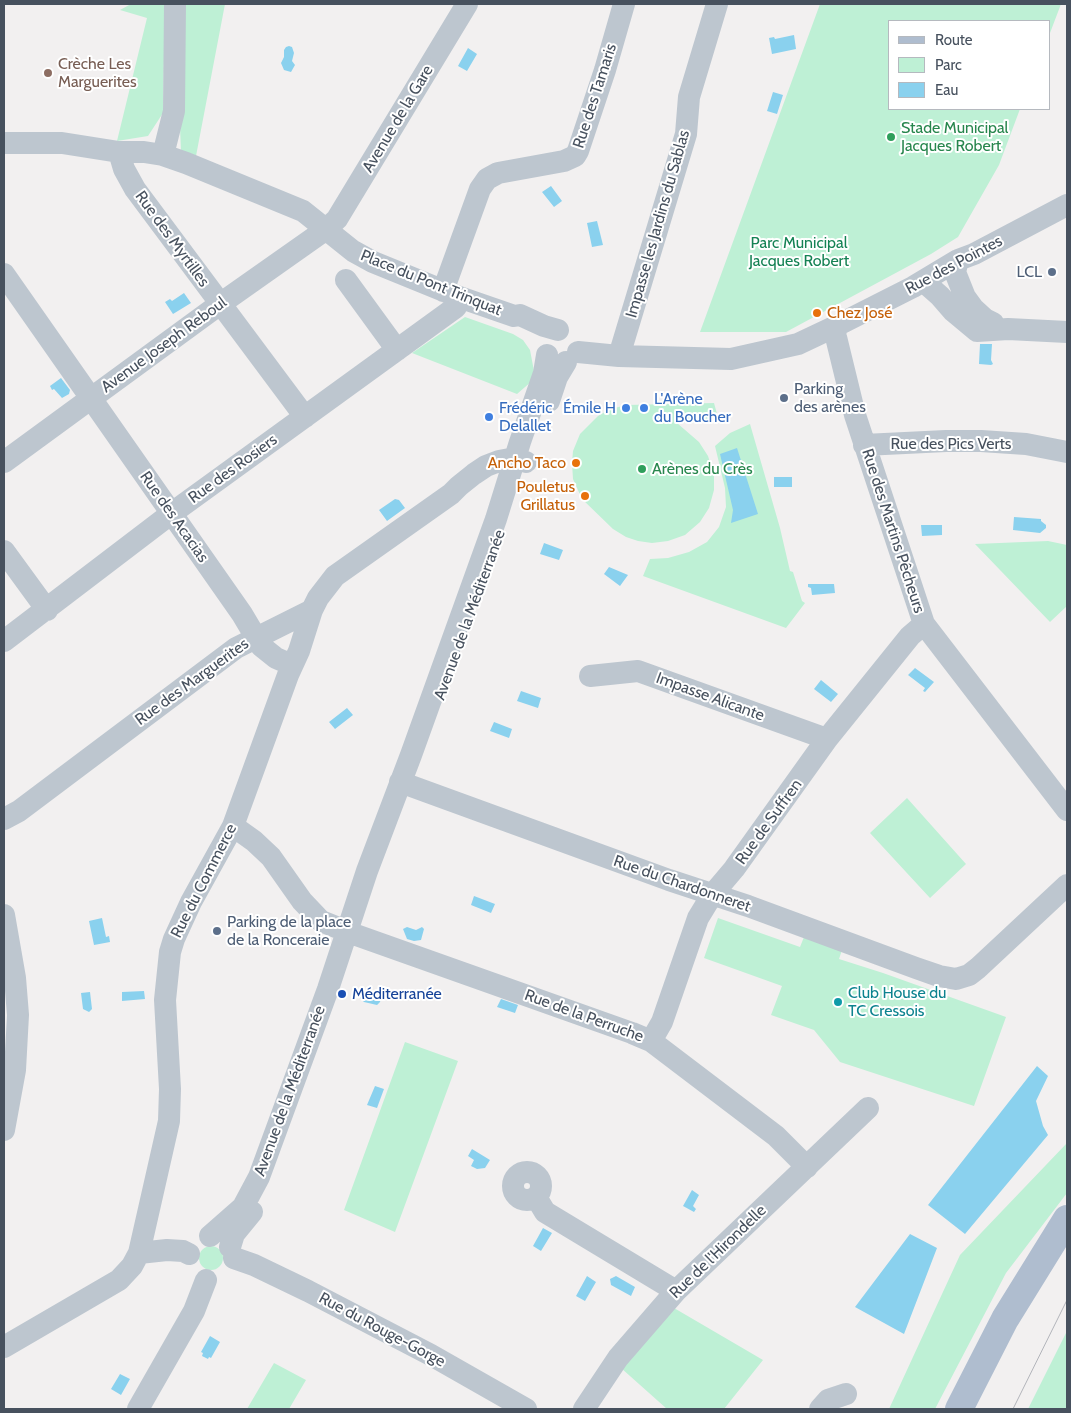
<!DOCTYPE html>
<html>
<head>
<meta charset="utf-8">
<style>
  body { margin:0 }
  #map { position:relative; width:1071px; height:1413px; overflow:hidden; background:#f2f0f0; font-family:Cabin,sans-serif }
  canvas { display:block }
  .frame { position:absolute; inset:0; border:5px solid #47515e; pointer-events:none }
  .legend { position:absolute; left:888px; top:20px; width:162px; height:90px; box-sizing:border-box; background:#fff; border:1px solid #b5b9bf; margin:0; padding:6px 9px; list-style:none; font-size:15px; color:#47515e }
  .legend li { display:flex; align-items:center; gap:10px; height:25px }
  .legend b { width:25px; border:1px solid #b5b9bf }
</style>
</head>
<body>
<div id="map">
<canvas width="1071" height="1413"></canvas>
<div class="frame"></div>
<ul class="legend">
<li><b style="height:6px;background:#afbdcf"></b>Route</li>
<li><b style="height:14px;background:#bef0d5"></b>Parc</li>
<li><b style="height:14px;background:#8ad1ee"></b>Eau</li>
</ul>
</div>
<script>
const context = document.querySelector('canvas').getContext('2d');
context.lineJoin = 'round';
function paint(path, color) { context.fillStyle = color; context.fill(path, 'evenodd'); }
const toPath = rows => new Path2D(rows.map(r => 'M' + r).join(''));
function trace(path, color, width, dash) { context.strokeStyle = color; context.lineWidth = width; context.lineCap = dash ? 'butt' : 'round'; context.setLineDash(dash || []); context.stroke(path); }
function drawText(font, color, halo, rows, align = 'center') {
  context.font = font + ' Cabin,sans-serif'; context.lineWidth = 4; context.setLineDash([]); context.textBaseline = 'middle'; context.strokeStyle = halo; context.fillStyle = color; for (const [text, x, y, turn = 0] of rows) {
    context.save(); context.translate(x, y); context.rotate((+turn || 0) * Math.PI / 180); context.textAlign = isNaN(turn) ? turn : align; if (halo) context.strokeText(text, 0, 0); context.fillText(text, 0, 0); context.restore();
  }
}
const green = toPath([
  [131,4,165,4,163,113,148,136,117,141,147,18,120,10],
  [184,4,225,4,196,156,181,152,180,127],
  [820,4,1061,4,1050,33,1050,21,890,21,890,109,1020,109,999,165,958,237,931,254,786,332,700,332],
  [465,317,513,334,523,340,530,350,534,371,532,381,517,394,412,353],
  [714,403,719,421,677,423,699,442,708,456,714,475,714,490,709,508,700,522,685,535,668,541,652,543,638,541,626,537,613,529,582,499,573,479,572,463,573,451,580,434,598,416,610,409,627,405],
  [750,424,780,528,790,571,793,572,802,601,805,603,786,628,643,576,650,559,668,558,689,552,707,542,719,527,726,507,725,488,715,446,730,433],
  [1048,541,1067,545,1067,606,1050,622,975,544],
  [907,798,966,864,930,898,870,833],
  [718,918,800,947,804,937,842,950,839,959,883,973,1006,1017,974,1106,840,1062,814,1030,771,1015,782,986,704,958],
  [405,1042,458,1061,395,1232,344,1210],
  [1067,1143,1067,1193,1006,1273,935,1409,889,1409,960,1255],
  '199 1258a12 12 0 1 1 24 0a12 12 0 1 1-24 0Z',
  [674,1308,763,1360,724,1409,667,1409,621,1368],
  [1067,1331,1067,1409,1028,1409],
  [274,1363,306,1380,289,1409,247,1409]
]);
const water = toPath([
  [794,35,796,49,772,54,769,38,774,37,775,39],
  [289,46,292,47,294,53,292,61,295,65,291,72,284,70,281,63,284,57,284,50,286,47],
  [468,48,477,54,467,71,458,66],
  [773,92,783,95,777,114,767,111],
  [551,186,562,201,554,207,542,192],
  [597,221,603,245,592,247,587,223],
  [184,293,191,303,173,314,165,302,170,299,172,301],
  [980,344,992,344,991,360,993,364,991,365,979,364],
  [61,378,70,390,69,394,62,398,54,389,52,390,50,386],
  [737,448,758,514,731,523,733,510,720,454],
  [774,477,792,477,792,487,774,487],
  [395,499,399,500,405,508,387,521,379,510],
  [1014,517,1041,519,1041,521,1046,525,1046,528,1040,533,1013,530],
  [921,525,942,525,942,535,922,536],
  [544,543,563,550,559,560,540,554],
  [609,567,628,575,620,586,604,574],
  [808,584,834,584,835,593,812,595,811,588,808,587],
  [915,668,934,682,925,692,923,691,925,688,908,675],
  [821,680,838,694,831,702,814,689],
  [521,691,541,698,538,708,517,701],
  [347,708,353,715,335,729,329,722],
  [494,722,512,729,509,738,490,731],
  [474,896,495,904,491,913,471,905],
  [102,918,106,937,109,936,110,942,94,945,89,921],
  [407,927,416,930,422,927,424,929,421,940,414,941,407,939,403,929],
  [144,991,145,999,122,1001,122,992],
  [90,992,92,1009,89,1012,83,1009,81,993],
  [362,992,366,992,373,997,379,997,381,999,380,1002,377,1005,364,1002,360,998],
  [501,999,518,1005,515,1013,497,1007],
  [1037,1066,1048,1076,1036,1101,1043,1126,1048,1135,965,1234,928,1205],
  [375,1086,384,1089,377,1108,367,1105],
  [472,1149,490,1160,485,1168,477,1169,471,1166,474,1160,468,1156],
  [692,1190,699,1195,693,1206,696,1209,694,1212,683,1206],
  [543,1228,552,1233,541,1251,533,1246],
  [910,1234,937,1248,904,1334,855,1307],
  [587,1276,596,1282,585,1301,576,1296],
  [616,1276,635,1287,631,1296,611,1285,610,1279],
  [210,1336,220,1342,211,1358,209,1357,208,1359,202,1356,203,1353,201,1352],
  [120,1374,130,1379,121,1395,111,1389]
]);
const minor = toPath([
  [4,143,62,143,119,152,144,152,163,155,186,163,303,211,353,251,373,262,459,297,514,316,520,315,544,326,558,330],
  [119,152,124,169,135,189,305,417],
  [163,155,174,111,175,4],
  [958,260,955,272,965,297,973,308,985,319,993,323],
  [4,274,242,614,261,646,276,658,292,665],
  [346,280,397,350],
  [923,281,940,296,953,311,977,331,1008,329,1067,332],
  [443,291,480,189,487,179,498,173,564,161,575,156,578,151,605,70,624,4],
  [834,327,836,337,855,415,924,624,1067,810],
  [578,352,619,356,731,359,798,344,834,327,913,287,958,260,974,254,1067,205],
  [619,356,686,134,689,97,717,4],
  [549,401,557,377,566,362],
  [864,445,946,441,981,441,1026,444,1067,452],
  [4,462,220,304,325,230,337,219,467,4],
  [4,551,47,610],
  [4,641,172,513,456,307,459,297],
  [590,676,638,671,827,739],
  [400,782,669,880,748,906,916,968,939,976,956,979,969,975,978,968,1067,885],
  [4,819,19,811,236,648,312,610,318,598,335,576,451,494,459,486,474,474,486,466,499,461,515,458,526,462],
  [233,826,254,841,271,857,302,901,321,921,356,935,632,1033,651,1041,776,1136,807,1167],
  [4,915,15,978,18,1015,15,1070,4,1130],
  [651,1041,662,1022,698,918,712,895,734,869,827,739,910,636,924,624],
  '513 1186a14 14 0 1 1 28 0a14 14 0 1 1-28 0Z',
  [536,1197,545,1212,676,1291],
  [210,1236,243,1207,259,1177,328,989,367,871,411,755,496,519,520,442,544,373,547,355],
  [230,1247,234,1234,252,1212],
  [139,1253,169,1121,170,1089,165,1000,170,952,174,939,191,902,233,826,288,675,299,651,312,610],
  [234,1258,254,1265,308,1291,431,1355,526,1409],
  [4,1347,119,1280,132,1266,139,1253,167,1250,183,1251,189,1254],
  [138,1409,194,1311,206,1280],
  [584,1409,618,1358,676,1291,868,1108],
  [820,1409,828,1400,846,1394]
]);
const major = toPath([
  [959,1409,1005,1319,1067,1219]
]);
const tram = toPath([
  [1013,1409,1067,1300]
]);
const markers = [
  [48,73,5,"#8d6e63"],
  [891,137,5,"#2e9e5b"],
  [1052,272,5,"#5c6f8a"],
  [817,313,5,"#e8710a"],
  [784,398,5,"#5c6f8a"],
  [626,408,5,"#3f7fe0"],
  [644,408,5,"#3f7fe0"],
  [489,417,5,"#3f7fe0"],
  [576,463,5,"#e8710a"],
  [642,469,5,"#2e9e5b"],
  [585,496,5,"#e8710a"],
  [217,931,5,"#5c6f8a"],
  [342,994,5,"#1a4fb4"],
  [838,1002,5,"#0f9aa8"]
];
const educationNames = [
  ["Crèche Les",58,64],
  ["Marguerites",58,82]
];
const streetNames = [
  ["Rue des Tamaris",595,96,-72],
  ["Avenue de la Gare",398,119,-59],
  ["Impasse les Jardins du Sablas",658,224,-74],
  ["Rue des Myrtilles",172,239,54],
  ["Rue des Pointes",954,265,-28],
  ["Place du Pont Trinquat",431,283,22],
  ["Avenue Joseph Reboul",164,345,-36],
  ["Rue des Pics Verts",951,444],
  ["Rue des Rosiers",233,469,-36],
  ["Rue des Acacias",174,517,55],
  ["Rue des Martins Pêcheurs",893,531,72],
  ["Avenue de la Méditerranée",470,615,-70],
  ["Rue des Marguerites",192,682,-36],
  ["Impasse Alicante",710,697,20],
  ["Rue de Suffren",769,822,-54],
  ["Rue du Commerce",204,881,-63],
  ["Rue du Chardonneret",682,884,19],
  ["Rue de la Perruche",584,1016,20],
  ["Avenue de la Méditerranée",290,1091,-70],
  ["Rue de l'Hirondelle",718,1252,-44],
  ["Rue du Rouge-Gorge",382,1330,28]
];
const leisureNames = [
  ["Stade Municipal",901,128],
  ["Jacques Robert",901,146],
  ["Arènes du Crès",652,469]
];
const parkNames = [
  ["Parc Municipal",799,243],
  ["Jacques Robert",799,261]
];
const serviceNames = [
  ["LCL",1042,272,"right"],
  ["Parking",794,389],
  ["des arènes",794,407],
  ["Parking de la place",227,922],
  ["de la Ronceraie",227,940]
];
const foodNames = [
  ["Chez José",827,313,"left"],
  ["Ancho Taco",566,463],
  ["Pouletus",575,487],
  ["Grillatus",575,505]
];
const shopNames = [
  ["L'Arène",654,399],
  ["du Boucher",654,417],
  ["Frédéric",499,408],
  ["Delallet",499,426],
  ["Émile H",616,408,"right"]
];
const cultureNames = [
  ["Club House du",848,993],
  ["TC Cressois",848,1011]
];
const transitNames = [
  ["Méditerranée",352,994]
];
paint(green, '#bef0d5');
paint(water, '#8ad1ee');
trace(minor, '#bdc6cf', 22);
trace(major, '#afbdcf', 28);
trace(tram, '#b2b4ba', 1);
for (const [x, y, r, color] of markers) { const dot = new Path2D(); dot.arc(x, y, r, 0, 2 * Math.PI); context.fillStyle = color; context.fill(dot); trace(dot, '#fff', 2); }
drawText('16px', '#785e54', '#fff', educationNames, 'left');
drawText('16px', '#47515e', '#fff', streetNames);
drawText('16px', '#27864d', '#fff', leisureNames, 'left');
drawText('16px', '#158254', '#fff', parkNames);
drawText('16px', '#4e5e75', '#fff', serviceNames, 'left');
drawText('16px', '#c56008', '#fff', foodNames, 'right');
drawText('16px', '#366cbe', '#fff', shopNames, 'left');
drawText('16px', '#0d838f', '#fff', cultureNames, 'left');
drawText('16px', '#164399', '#fff', transitNames, 'left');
</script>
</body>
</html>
